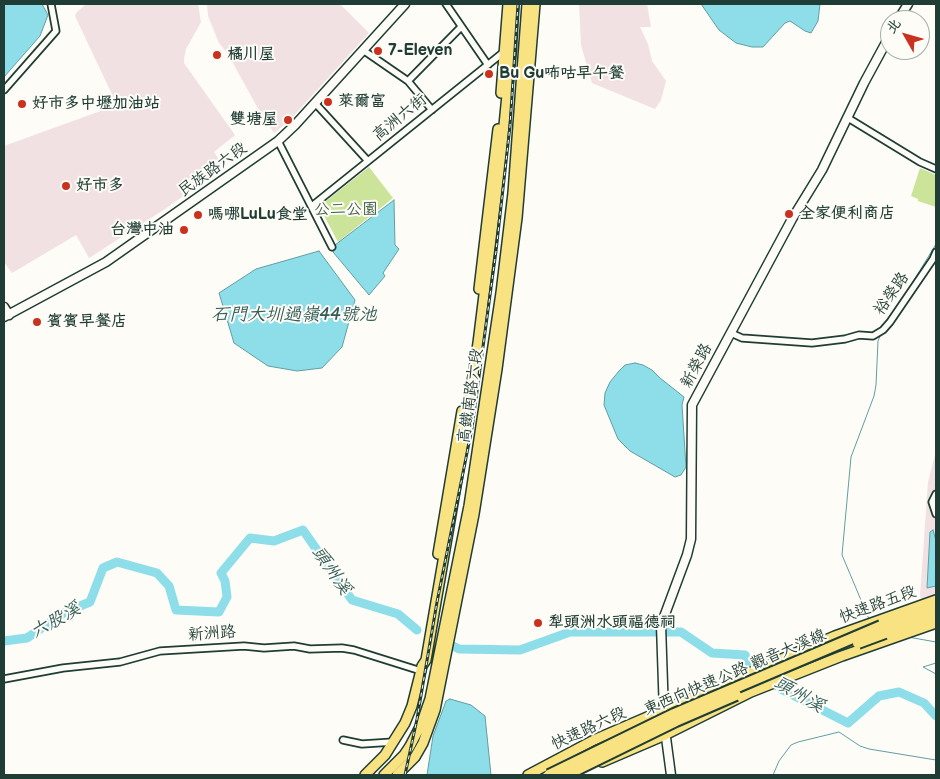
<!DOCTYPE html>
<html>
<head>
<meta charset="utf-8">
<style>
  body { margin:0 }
  #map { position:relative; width:940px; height:779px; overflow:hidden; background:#fdfcf7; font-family:"Balsamiq Sans","LXGW WenKai TC",sans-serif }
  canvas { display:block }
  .frame { position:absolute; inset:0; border:5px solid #1f3d34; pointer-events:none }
  .north { position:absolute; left:880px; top:10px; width:50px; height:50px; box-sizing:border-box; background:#fdfcf7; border:1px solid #a4b0a9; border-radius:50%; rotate:308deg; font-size:14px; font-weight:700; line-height:20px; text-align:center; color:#1f3d34 }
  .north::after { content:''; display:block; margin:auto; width:18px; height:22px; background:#c8321e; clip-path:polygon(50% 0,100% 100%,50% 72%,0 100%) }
</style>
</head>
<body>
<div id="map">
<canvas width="940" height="779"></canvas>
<div class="frame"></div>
<div class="north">北</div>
</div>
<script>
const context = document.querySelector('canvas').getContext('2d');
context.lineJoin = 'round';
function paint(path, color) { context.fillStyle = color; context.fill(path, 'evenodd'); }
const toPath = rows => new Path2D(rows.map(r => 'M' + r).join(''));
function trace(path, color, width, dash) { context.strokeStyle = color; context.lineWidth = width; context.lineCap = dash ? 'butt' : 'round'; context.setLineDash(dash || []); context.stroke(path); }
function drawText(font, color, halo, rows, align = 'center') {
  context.font = font + ' "Balsamiq Sans","LXGW WenKai TC",sans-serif'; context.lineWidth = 4; context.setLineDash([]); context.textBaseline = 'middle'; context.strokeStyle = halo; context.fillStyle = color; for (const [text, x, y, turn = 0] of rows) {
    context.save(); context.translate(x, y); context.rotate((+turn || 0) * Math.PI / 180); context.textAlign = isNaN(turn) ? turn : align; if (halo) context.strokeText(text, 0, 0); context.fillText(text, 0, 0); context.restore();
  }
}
const built = toPath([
  [86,4,198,4,201,22,186,49,184,59,184,63,235,135,214,152,224,167,165,209,89,258,76,235,12,273,4,262,4,146,117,105,75,16,76,13],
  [207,4,340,4,369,33,290,120,274,133,256,105,228,54,219,43,208,16],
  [579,4,647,4,651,27,640,27,648,44,652,61,666,81,661,100,655,109,592,83,581,45],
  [936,451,936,597,924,601,920,597,928,482]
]);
const green = toPath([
  [369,167,393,198,338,242,320,208,321,205],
  [920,168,936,175,936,207,918,201,918,199,911,196]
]);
const water = toPath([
  [4,4,42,4,48,15,40,36,4,77,4,4],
  [701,4,820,4,818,21,811,33,805,31,790,21,785,23,763,47,752,47,736,43,719,30,701,4],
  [394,200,395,245,399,249,383,273,385,276,369,295,333,252,335,245,394,200],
  [319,251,355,300,342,347,322,368,297,371,268,366,234,343,219,293,256,269,319,251],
  [635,363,643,365,652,370,660,378,684,397,682,405,686,467,681,475,675,477,630,451,618,439,604,405,605,393,610,382,619,371,625,365,635,363],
  [933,530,936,541,936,586,927,588,930,532,933,530],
  [450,699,471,705,485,716,491,775,427,775,433,736,446,701,450,699]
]);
const stream = toPath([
  [905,295,936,244],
  [869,619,842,555,851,457,874,396,876,385,878,341,881,334],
  [908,637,936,642],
  [936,663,923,667,936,674],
  [773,775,779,761,791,745,798,742,839,732,860,746,869,749,936,760]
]);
const river = toPath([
  [4,641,27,638,65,612,90,602,103,568,117,562,157,573,169,586,176,610,219,612,227,597,225,581,221,573,250,538,274,541,303,530,352,600,398,614,417,630],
  [451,645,459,649,520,650,570,632,681,632,712,653,745,655,750,664,781,689,848,723,879,696,899,692,924,703,936,716]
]);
const street = toPath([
  [446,4,488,65],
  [363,50,408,81,432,110],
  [408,81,461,27],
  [4,90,56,31,51,4],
  [315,103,368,161],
  [848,118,920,162,936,169],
  [278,141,332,247],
  [312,206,505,51],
  [731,333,742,338,812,343,845,339,859,335,873,336,883,330,890,322,933,259,936,252],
  [936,494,932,502,936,514],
  [4,679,63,668,120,662,160,651,244,646,264,648,294,646,310,649,342,648,354,650,421,671],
  [343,740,362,744,393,742]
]);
const secondary = toPath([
  [898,20,908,4],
  [4,307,9,315],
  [4,317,106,262,278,141,295,125,405,4],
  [664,714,661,625,687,555,691,539,692,405,792,219,822,170,864,83,890,35],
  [665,730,671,775]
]);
const primary = toPath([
  [501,93,508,4],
  [479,289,498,129],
  [438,554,462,411],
  [602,762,665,735,751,692,842,656,936,623],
  [365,775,385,755,405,723,412,706,422,666,426,660,459,468,478,343,500,166,511,54,514,4],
  [384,775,404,755,410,746,421,725,430,699,469,506,501,293,513,193,527,4],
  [397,775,415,757,423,743,435,710,474,514,497,369,517,218,535,4],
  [528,775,594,740,835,636,936,600]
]);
const highway = toPath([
  [881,626,936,607],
  [885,633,936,615]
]);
const rail = toPath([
  [405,775,417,719,437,602,472,428,496,251,510,126,518,4]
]);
const highwayBridge = toPath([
  [858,643,885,633],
  [549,775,674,714,881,626],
  [566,775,676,721,736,695]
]);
const markers = [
  [378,51,5,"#c8321e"],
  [217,55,5,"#c8321e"],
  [489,74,5,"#c8321e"],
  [328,102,5,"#c8321e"],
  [22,104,5,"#c8321e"],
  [288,120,5,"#c8321e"],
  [66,186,5,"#c8321e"],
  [789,214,5,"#c8321e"],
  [198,215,5,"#c8321e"],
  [184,230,5,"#c8321e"],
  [37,322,5,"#c8321e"],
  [538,623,5,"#c8321e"]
];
const poiNames = [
  ["7-Eleven",388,51],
  ["橘川屋",227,55],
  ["Bu Gu咘咕早午餐",499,74],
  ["萊爾富",338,102],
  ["好市多中壢加油站",32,104],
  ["雙塘屋",278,120,"right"],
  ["好市多",76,186],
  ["全家便利商店",799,214],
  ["嗎哪LuLu食堂",208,215],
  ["台灣中油",174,230,"right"],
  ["賓賓早餐店",47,322],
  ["犁頭洲水頭福德祠",548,623]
];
const streetNames = [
  ["高洲六街",400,118,-39],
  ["民族路六段",213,170,-36],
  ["裕榮路",892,294,-55],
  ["新榮路",697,366,-62],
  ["高鐵南路六段",471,396,-82],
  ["快速路五段",878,605,-20],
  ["新洲路",212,634,-4],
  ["東西向快速公路 觀音大溪線",735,673,-23],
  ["快速路六段",589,729,-25]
];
const parkNames = [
  ["公二公園",346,210]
];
const waterNames = [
  ["石門大圳過嶺44號池",294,315],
  ["頭州溪",331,571,55],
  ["六股溪",56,621,-30],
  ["頭州溪",799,695,30]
];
paint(built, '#f2e1e3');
paint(green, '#cbe49a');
paint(water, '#8ddee9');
trace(water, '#619ea1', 1);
trace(stream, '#619ea1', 1);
trace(river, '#8ddee9', 9);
trace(street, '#1f3d34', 9);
trace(secondary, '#1f3d34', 11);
trace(primary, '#1f3d34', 12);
trace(highway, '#1f3d34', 14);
trace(street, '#fdfcf7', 5.5);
trace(secondary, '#fdfcf7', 8);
trace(primary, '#f8e281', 9);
trace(highway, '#f8e281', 10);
trace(rail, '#1f3d34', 3);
trace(rail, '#fdfcf7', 1, [4]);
trace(highwayBridge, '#1f3d34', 14, []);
trace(highwayBridge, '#f8e281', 10);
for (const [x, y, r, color] of markers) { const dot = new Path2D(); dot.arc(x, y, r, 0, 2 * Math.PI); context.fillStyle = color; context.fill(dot); trace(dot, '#fdfcf7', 2); }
drawText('bold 16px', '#1f3d34', '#fdfcf7', poiNames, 'left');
drawText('16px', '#1f3d34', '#fdfcf7', streetNames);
drawText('16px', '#415e48', '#fdfcf7', parkNames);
drawText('italic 18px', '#355d58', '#fdfcf7', waterNames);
</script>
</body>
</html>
